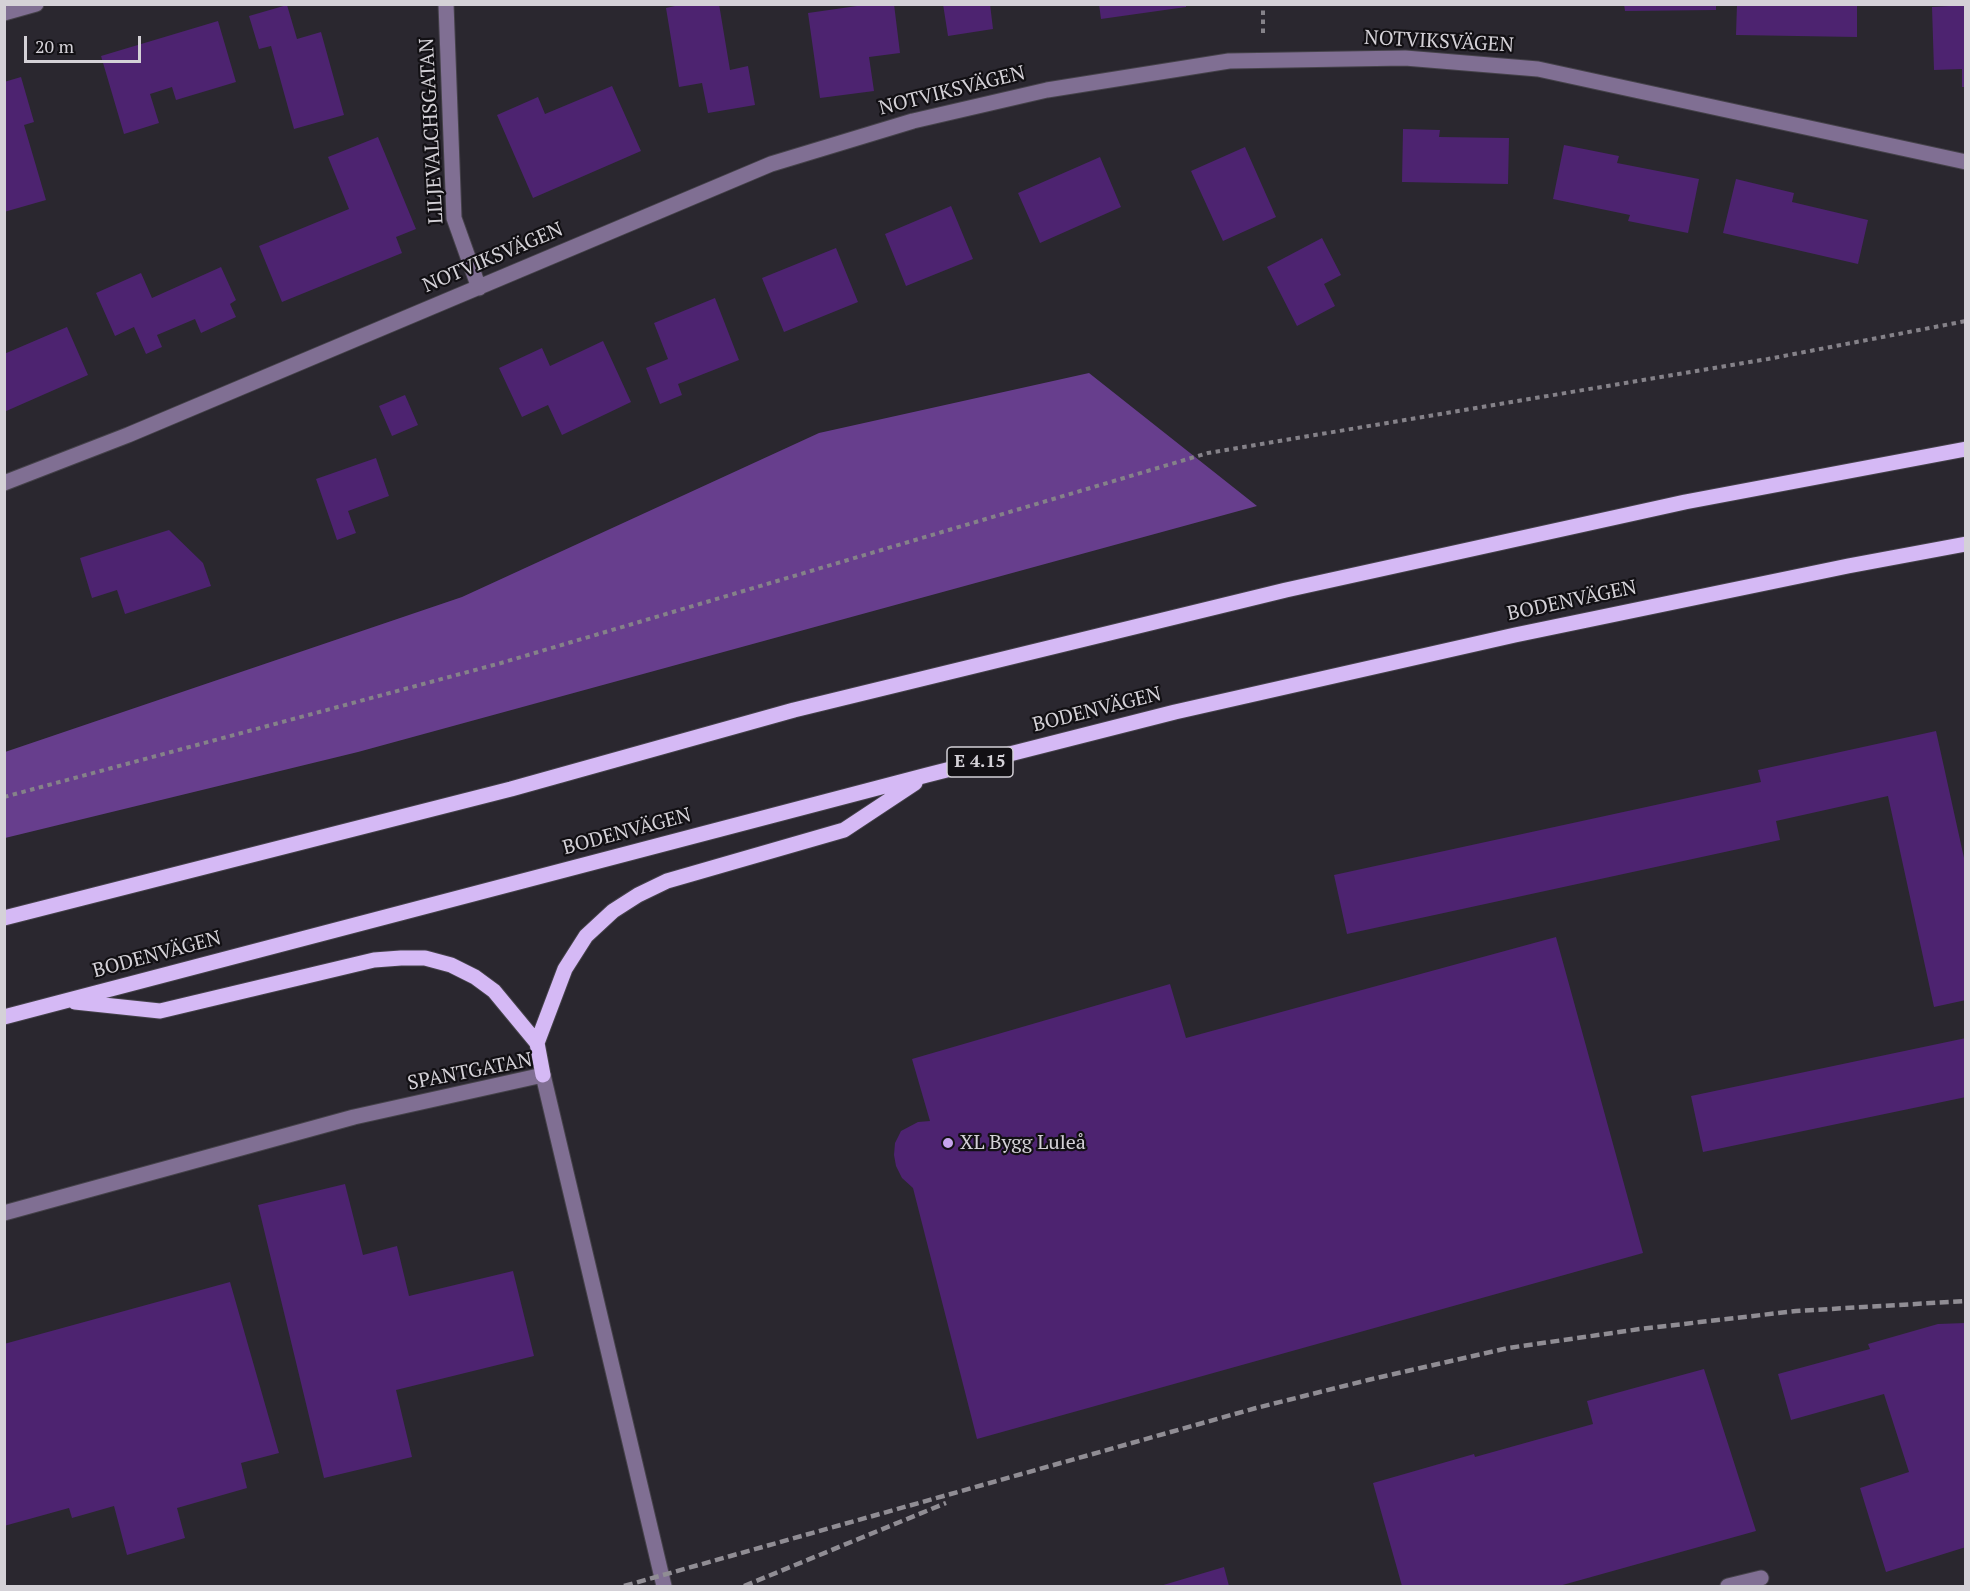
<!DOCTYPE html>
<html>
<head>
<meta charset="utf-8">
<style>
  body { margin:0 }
  #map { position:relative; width:1970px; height:1591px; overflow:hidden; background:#2a272f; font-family:"PT Serif",serif }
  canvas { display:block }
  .frame { position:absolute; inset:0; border:6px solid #d4d1d7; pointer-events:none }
  .scale { position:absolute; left:24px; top:36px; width:117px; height:27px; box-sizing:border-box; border:3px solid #d4d1d7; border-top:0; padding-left:8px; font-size:18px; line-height:21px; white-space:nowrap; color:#d4d1d7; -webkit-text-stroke:4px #121014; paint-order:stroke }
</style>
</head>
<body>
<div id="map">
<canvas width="1970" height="1591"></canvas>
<div class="frame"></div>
<div class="scale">20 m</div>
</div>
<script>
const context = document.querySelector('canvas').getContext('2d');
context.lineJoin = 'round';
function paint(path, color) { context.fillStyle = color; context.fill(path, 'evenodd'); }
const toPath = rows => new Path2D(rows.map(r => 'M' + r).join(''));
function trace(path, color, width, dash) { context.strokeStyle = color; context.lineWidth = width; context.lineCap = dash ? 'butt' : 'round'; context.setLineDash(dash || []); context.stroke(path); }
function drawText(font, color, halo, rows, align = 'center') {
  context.font = font + ' "PT Serif",serif'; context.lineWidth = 4.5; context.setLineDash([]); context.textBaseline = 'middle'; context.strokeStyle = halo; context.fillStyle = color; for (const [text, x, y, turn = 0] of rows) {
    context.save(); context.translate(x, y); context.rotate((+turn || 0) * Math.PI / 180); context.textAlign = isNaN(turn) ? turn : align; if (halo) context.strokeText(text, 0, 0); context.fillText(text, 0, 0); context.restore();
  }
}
const forest = toPath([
  [1089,373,1257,506,358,752,5,838,5,752,462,597,819,433]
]);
const building = toPath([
  [684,4,719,4,730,70,748,66,755,105,708,113,702,83,679,87,666,8],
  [871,4,894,4,900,53,869,57,874,91,820,98,808,13],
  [943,4,990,4,993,29,948,36],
  [1099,4,1186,4,1186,7,1101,19],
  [1624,4,1716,4,1716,10,1625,11],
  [1737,4,1857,4,1857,37,1736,35],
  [287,5,297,39,321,32,344,115,294,129,271,46,259,49,249,16],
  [1966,5,1966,87,1962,87,1962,69,1934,70,1932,7],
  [218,21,236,82,176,100,172,87,150,94,159,123,124,134,101,56],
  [21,77,34,122,24,125,46,200,4,212,4,82],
  [612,86,641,151,533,198,497,115,538,97,545,114],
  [1403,129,1440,130,1439,137,1509,138,1508,184,1402,182],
  [378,137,416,229,396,237,402,253,282,302,259,246,349,209,328,157],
  [1564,145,1619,156,1617,163,1699,179,1688,233,1628,221,1630,215,1553,199],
  [1245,147,1276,217,1223,241,1191,171],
  [1100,157,1121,207,1040,243,1018,193],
  [1736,179,1794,193,1792,202,1868,220,1858,264,1723,233],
  [951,206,973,259,906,286,885,234],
  [1322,238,1341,275,1324,284,1335,306,1297,326,1267,267],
  [836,248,858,302,784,332,762,278],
  [221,267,236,300,230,304,236,317,201,333,195,319,157,335,162,347,146,354,134,327,115,336,96,293,141,273,152,298],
  [715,298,739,360,678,384,682,395,660,404,646,368,668,359,654,323],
  [67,327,88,375,4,412,4,354],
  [603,341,631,402,562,435,548,405,522,417,499,368,542,348,550,366],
  [405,395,418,425,392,436,379,406],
  [376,458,389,496,348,511,356,533,337,540,316,479],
  [169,530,203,563,211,586,125,614,117,590,92,598,80,558],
  [1936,731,1966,867,1966,1000,1934,1007,1888,796,1776,821,1780,840,1347,934,1334,875,1761,782,1758,770],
  [1556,937,1643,1253,977,1439,913,1188,902,1178,896,1166,894,1155,895,1143,901,1131,918,1122,930,1121,912,1059,1170,984,1186,1038],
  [1966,1038,1966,1097,1703,1152,1691,1096],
  [345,1184,363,1255,397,1246,409,1296,513,1271,534,1356,396,1390,412,1457,324,1478,258,1205],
  [230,1282,279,1453,241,1463,247,1488,177,1508,185,1538,127,1555,114,1506,72,1518,69,1508,4,1526,4,1344],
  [1966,1323,1966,1547,1886,1572,1860,1488,1909,1472,1884,1394,1791,1420,1778,1374,1870,1349,1868,1344,1938,1324],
  [1704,1369,1756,1531,1559,1586,1402,1586,1373,1483,1474,1454,1475,1457,1593,1424,1587,1401],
  [1224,1567,1229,1586,1160,1586]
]);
const path = toPath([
  [1263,33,1263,4],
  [4,797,501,663,1208,453,1768,359,1966,321]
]);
const minor = toPath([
  [446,4,454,218,479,288],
  [4,13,36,4],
  [4,483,128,435,771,164,913,121,1047,90,1229,61,1405,58,1538,69,1966,162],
  [4,1213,354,1117,543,1075,664,1586],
  [1728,1586,1761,1578]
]);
const major = toPath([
  [4,918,511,789,794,710,1286,590,1685,502,1966,449],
  [75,1002,160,1011,374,960,401,958,425,958,451,965,475,977,494,991,537,1043,543,1075],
  [4,1017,927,775,1175,712,1515,635,1848,566,1966,544],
  [537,1043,565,969,586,936,613,911,638,895,667,881,844,830,915,783]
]);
const rail = toPath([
  [624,1586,1256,1408,1368,1380,1508,1348,1640,1329,1796,1311,1966,1301],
  [744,1586,946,1503]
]);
const markers = [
  [948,1143,6,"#c8a5ee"]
];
const shields = [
  [980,762,66]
];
const shieldNames = [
  ["E 4.15",980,762]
];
const streetNames = [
  ["NOTVIKSVÄGEN",1439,42,3],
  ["NOTVIKSVÄGEN",952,91,-14],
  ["LILJEVALCHSGATAN",432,131,-93],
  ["NOTVIKSVÄGEN",493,258,-23],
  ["BODENVÄGEN",1572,601,-12],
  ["BODENVÄGEN",1097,710,-14],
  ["BODENVÄGEN",627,832,-15],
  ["BODENVÄGEN",157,955,-15],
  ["SPANTGATAN",470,1072,-11]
];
const poiNames = [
  ["XL Bygg Luleå",960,1143]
];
paint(forest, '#673e8d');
paint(building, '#4d2370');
trace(minor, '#45424a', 17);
trace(major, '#45424a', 17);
trace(path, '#858289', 4, [4.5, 4.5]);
trace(minor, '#806f93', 15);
trace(major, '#d5b9f5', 15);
trace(rail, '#908d94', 4.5, [9, 4.5]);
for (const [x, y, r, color] of markers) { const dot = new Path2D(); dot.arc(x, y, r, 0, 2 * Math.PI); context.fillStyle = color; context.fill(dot); trace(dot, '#121014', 2); }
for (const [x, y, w] of shields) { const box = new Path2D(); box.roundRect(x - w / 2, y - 15, w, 30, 4.5); context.fillStyle = '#121014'; context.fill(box); trace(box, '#d4d1d7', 1.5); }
drawText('bold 18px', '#d4d1d7', null, shieldNames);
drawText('20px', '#d4d1d7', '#121014', streetNames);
drawText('20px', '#d4d1d7', '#121014', poiNames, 'left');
</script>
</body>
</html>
